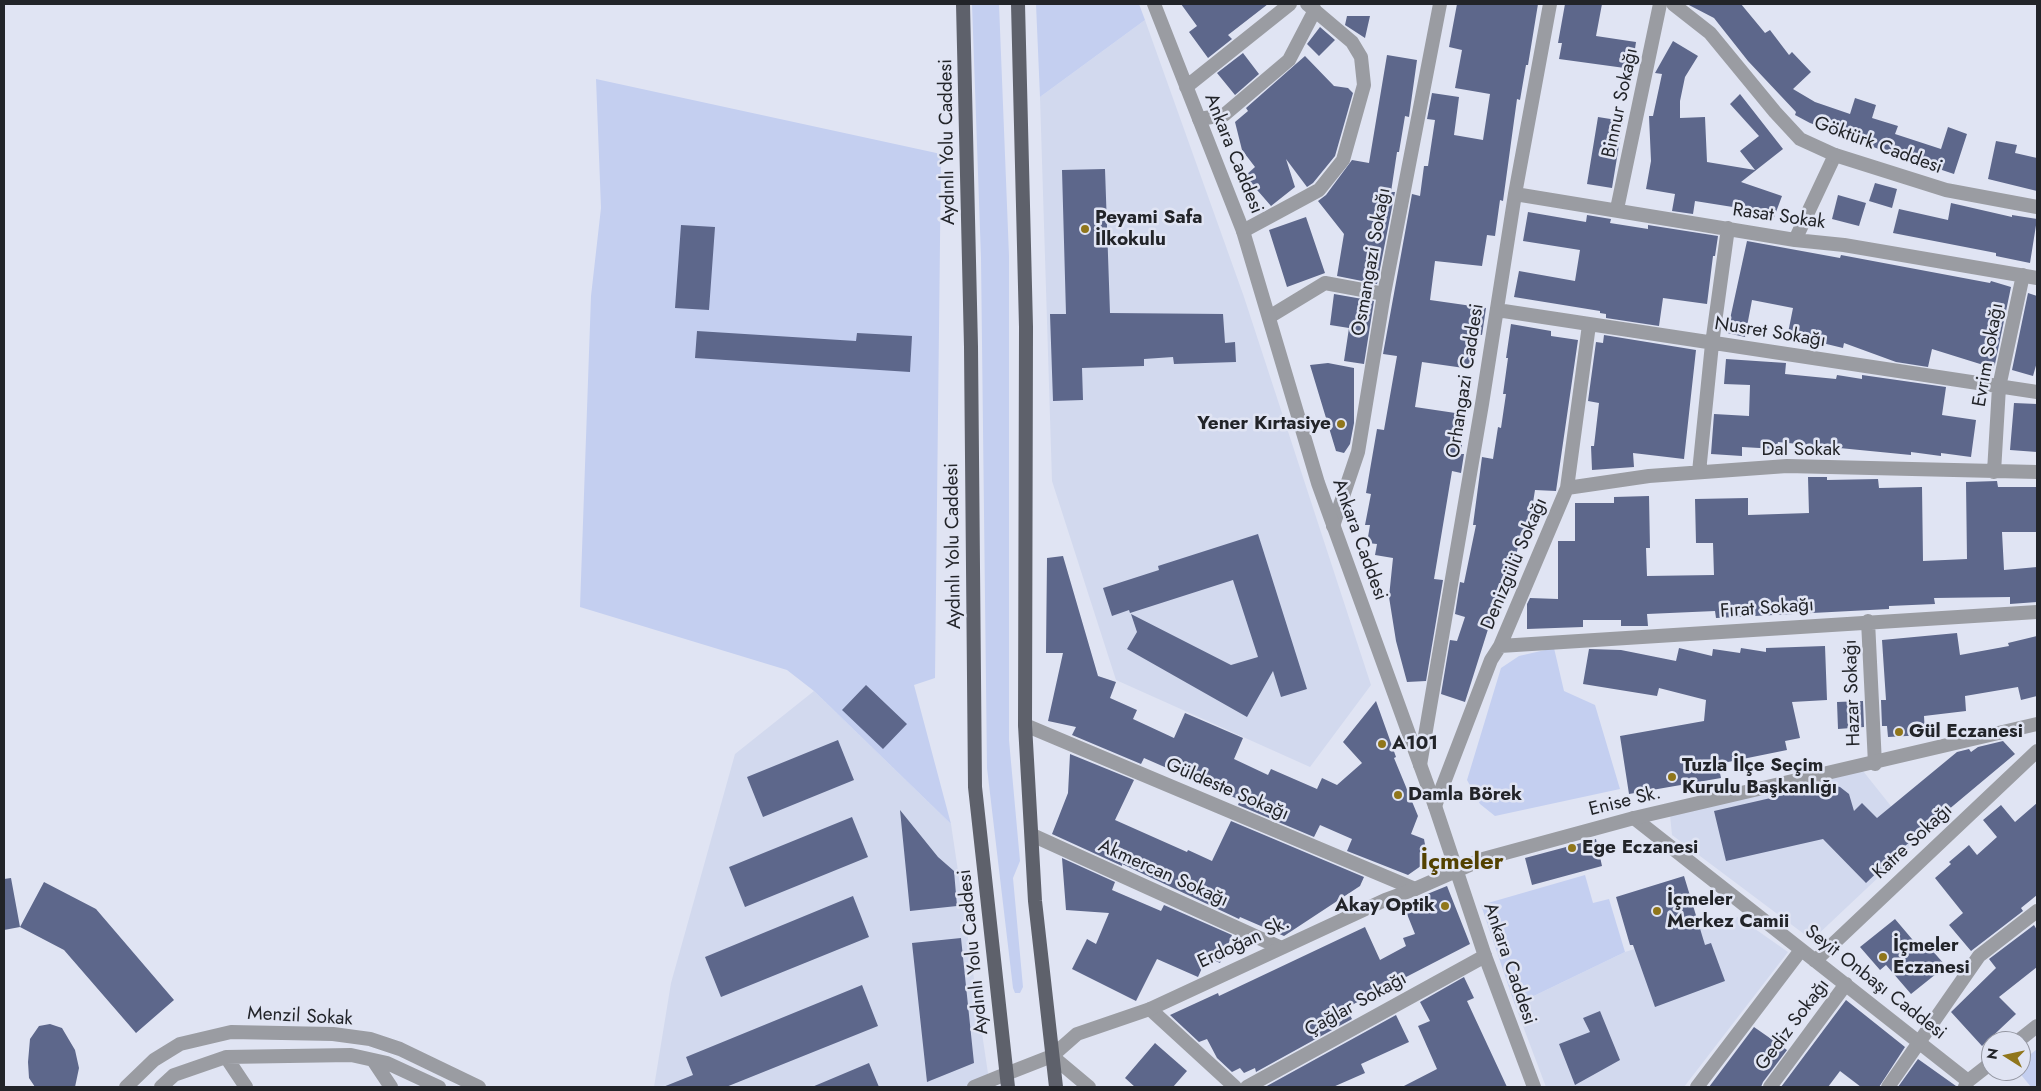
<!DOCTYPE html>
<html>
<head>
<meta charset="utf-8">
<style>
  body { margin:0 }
  #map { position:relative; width:2041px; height:1091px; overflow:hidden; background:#e0e4f3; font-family:Jost,sans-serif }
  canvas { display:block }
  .frame { position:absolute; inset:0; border:5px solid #222429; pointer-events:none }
  .north { position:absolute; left:1981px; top:1031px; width:50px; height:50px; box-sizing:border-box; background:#e0e4f3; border:1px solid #9497a2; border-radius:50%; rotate:280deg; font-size:14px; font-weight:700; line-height:20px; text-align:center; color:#222429 }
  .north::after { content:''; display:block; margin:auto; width:18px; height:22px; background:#90761b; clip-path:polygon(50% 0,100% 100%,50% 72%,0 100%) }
</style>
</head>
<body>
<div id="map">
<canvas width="2041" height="1091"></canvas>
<div class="frame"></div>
<div class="north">N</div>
</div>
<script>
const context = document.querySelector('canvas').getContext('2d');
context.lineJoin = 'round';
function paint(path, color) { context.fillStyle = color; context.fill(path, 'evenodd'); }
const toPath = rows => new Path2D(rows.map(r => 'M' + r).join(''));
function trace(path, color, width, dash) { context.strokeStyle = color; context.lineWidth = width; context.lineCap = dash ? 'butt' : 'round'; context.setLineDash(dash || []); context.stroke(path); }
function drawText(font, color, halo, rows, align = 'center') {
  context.font = font + ' Jost,sans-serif'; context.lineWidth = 5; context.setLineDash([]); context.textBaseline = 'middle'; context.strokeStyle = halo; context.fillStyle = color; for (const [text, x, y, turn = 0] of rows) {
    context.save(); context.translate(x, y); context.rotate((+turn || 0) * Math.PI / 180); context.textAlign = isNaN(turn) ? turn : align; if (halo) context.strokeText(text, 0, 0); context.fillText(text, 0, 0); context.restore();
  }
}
const built = toPath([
  [1145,20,1244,297,1371,685,1310,767,1116,680,1052,481,1040,97],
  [814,691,951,824,990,1087,654,1087,671,983,735,754],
  [1863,771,1918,840,1812,940,1672,835,1670,815],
  [1738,917,1788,952,1684,1087,1546,1087,1515,1005,1625,952]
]);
const green = toPath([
  [972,4,999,4,1009,256,1009,740,1020,861,1013,878,1023,987,1020,993,1015,993,1013,988,987,768,981,258],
  [1036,4,1139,4,1145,20,1040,97],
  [596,79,941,154,935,678,914,685,951,824,814,691,787,670,580,607,591,296,601,208],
  [1554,648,1564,691,1595,705,1620,789,1495,816,1480,804,1467,780,1501,668,1519,656],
  [1585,875,1593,903,1609,899,1625,952,1515,1005,1481,905],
  [2037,1049,2037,1087,2031,1087,2018,1071,2021,1071,2021,1062]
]);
const building = toPath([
  [1181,4,1268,4,1228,35,1232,39,1208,58,1189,32,1197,26],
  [1457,4,1538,4,1528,65,1526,65,1520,100,1517,99,1503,201,1500,200,1495,236,1487,235,1482,266,1435,261,1430,300,1486,308,1482,335,1477,334,1471,369,1422,362,1415,407,1462,414,1457,445,1462,445,1461,454,1464,454,1461,473,1452,471,1434,579,1443,580,1426,681,1407,682,1396,641,1389,597,1393,558,1375,555,1377,544,1367,543,1370,525,1365,525,1371,494,1366,493,1377,429,1384,430,1397,356,1383,354,1412,194,1420,196,1424,166,1428,166,1435,120,1427,119,1432,93,1459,97,1454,135,1483,140,1490,94,1455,88,1462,50,1449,47],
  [1565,4,1602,4,1596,36,1636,42,1632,69,1559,59,1562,43,1558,43],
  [1687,4,1741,4,1765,33,1770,30,1789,55,1792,52,1811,72,1793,89,1815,102,1850,114,1855,98,1876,105,1872,118,1898,126,1895,134,1941,149,1948,127,1967,134,1954,174,1867,145,1868,143,1810,123,1795,115,1796,112,1748,61,1714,18],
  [1347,16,1370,16,1365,38,1345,25],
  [1320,27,1335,40,1319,56,1307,44],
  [1673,41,1698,56,1685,77,1680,101,1680,118,1705,117,1707,162,1755,170,1740,151,1759,136,1730,104,1740,94,1783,149,1741,182,1782,196,1773,220,1739,208,1695,201,1693,214,1672,211,1675,194,1646,189,1651,161,1649,116,1653,116,1662,74,1655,73],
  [1243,53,1259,74,1235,95,1217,73],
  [1387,55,1417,60,1409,117,1405,116,1399,152,1397,152,1391,192,1395,192,1377,284,1337,276,1344,234,1318,201,1326,195,1352,160,1369,163],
  [1305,56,1334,86,1348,88,1353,93,1335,156,1313,183,1307,187,1286,159,1295,187,1271,206,1245,176,1255,167,1242,150,1235,122,1248,111,1246,108],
  [1598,117,1623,121,1612,188,1587,184],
  [1996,141,2017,145,2015,153,2037,158,2037,191,1988,179],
  [1105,169,1110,313,1223,314,1225,343,1235,342,1236,362,1174,364,1173,357,1144,359,1144,366,1082,368,1083,400,1053,401,1050,314,1066,314,1062,170],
  [1875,183,1897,189,1892,208,1869,201],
  [1838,195,1866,203,1859,226,1832,219],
  [1951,203,2012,217,2012,215,2037,219,2030,263,1996,256,1996,253,1893,233,1899,209,1948,220],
  [1528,212,1586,222,1587,215,1611,219,1610,223,1648,229,1648,225,1718,236,1715,256,1713,256,1707,304,1663,298,1659,326,1606,318,1606,314,1600,313,1600,311,1514,297,1519,271,1575,281,1580,250,1523,241],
  [1306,217,1325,273,1287,287,1269,230],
  [681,225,715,227,709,310,675,308],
  [1747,241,1840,258,1841,255,1990,283,1991,281,2011,287,1995,364,1993,368,1932,349,1928,367,1896,362,1844,343,1843,348,1814,341,1814,338,1788,333,1793,308,1752,300,1745,337,1727,333],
  [2028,293,2037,296,2037,362,2033,376,2012,370],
  [1334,294,1374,301,1364,364,1344,361,1349,328,1330,325],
  [1511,324,1551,331,1551,336,1578,340,1556,491,1535,490,1528,534,1521,532,1510,585,1499,583,1490,623,1465,702,1441,694,1450,640,1457,641,1465,617,1455,614,1460,582,1464,583,1476,525,1473,525,1482,457,1493,459,1498,427,1501,428,1506,394,1503,394,1508,358,1506,358],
  [697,331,856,341,857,333,912,336,910,372,695,358],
  [1604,335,1696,350,1684,459,1633,453,1634,467,1592,470,1591,446,1594,446,1599,403,1588,401,1596,342,1603,343],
  [1726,359,1786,363,1785,374,1836,379,1837,375,1862,379,1862,375,1946,387,1942,415,1976,420,1971,457,1941,453,1941,456,1911,452,1911,455,1778,442,1777,449,1742,447,1742,456,1711,454,1714,414,1749,416,1750,385,1724,384],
  [1328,363,1354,368,1354,423,1350,444,1344,453,1336,451,1310,365],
  [2014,403,2037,404,2037,452,2010,450],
  [1808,477,1827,477,1827,480,1878,479,1879,488,1922,487,1923,561,1967,559,1966,482,1997,481,1998,487,2037,487,2037,532,2002,532,2004,570,2037,567,2037,602,2010,604,2010,597,1934,598,1935,604,1889,606,1889,609,1716,618,1715,611,1647,614,1648,626,1621,626,1621,620,1583,620,1583,627,1527,629,1527,604,1530,598,1558,599,1558,541,1575,541,1575,503,1614,503,1614,497,1649,496,1650,548,1646,548,1647,576,1714,575,1713,543,1696,543,1695,499,1748,498,1748,515,1809,513],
  [1258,534,1307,689,1281,697,1273,671,1247,717,1127,649,1137,632,1131,614,1231,665,1258,657,1233,580,1130,613,1129,610,1112,616,1103,588,1159,570,1158,566],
  [1063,556,1098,676,1116,682,1110,698,1137,710,1133,719,1174,738,1185,713,1243,738,1234,759,1268,775,1271,769,1317,789,1322,778,1337,785,1362,763,1343,742,1376,701,1396,757,1394,758,1418,816,1411,834,1424,839,1428,861,1408,875,1347,851,1352,839,1320,825,1314,837,1238,805,1240,800,1144,758,1141,764,1072,735,1076,727,1048,721,1063,653,1046,653,1047,558],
  [1957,633,1960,655,2009,646,2008,643,2037,636,2037,696,2021,700,2018,687,1965,696,1966,711,1924,716,1925,735,1888,737,1887,726,1882,726,1881,700,1886,700,1882,640],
  [1825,646,1827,700,1792,702,1800,738,1785,741,1787,750,1718,764,1721,778,1629,794,1620,736,1704,721,1706,700,1659,688,1657,696,1583,684,1589,649,1621,650,1676,661,1679,648,1712,656,1713,649,1740,653,1741,648,1766,652,1766,648],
  [866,685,907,724,883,749,842,710],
  [1863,701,1864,727,1838,729,1837,702],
  [838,740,854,780,763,817,747,777],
  [2003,741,2015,754,1905,846,1866,883,1823,839,1726,861,1714,811,1810,789,1811,794,1831,785,1840,787,1849,794,1854,811,1862,803,1877,818,1957,752,1969,749,1971,752,1978,747],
  [1070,754,1134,780,1115,820,1187,852,1188,850,1212,861,1231,821,1364,877,1360,886,1284,936,1240,917,1239,919,1122,864,1122,866,1052,834,1068,793],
  [2037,803,2037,895,2021,908,2023,911,1971,951,1949,925,1963,913,1935,878,1951,864,1949,862,1969,845,1977,855,1997,837,1983,820,2001,805,2015,822],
  [900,810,938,857,954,871,957,906,910,911],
  [852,817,868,857,745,907,729,867],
  [1596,839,1602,866,1532,885,1525,858],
  [1062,858,1115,882,1112,890,1161,911,1164,905,1232,935,1220,963,1207,957,1198,977,1157,959,1136,1001,1072,969,1087,939,1096,944,1109,913,1066,910],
  [1684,876,1705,945,1711,943,1725,981,1655,1007,1633,945,1630,945,1616,897],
  [11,878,20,927,4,930,4,879],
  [44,882,96,909,174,1000,136,1033,64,950,20,927],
  [1447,886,1470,944,1346,1008,1352,1019,1256,1072,1255,1068,1244,1073,1240,1068,1232,1072,1217,1058,1207,1039,1199,1042,1170,1015,1218,993,1219,996,1365,927,1380,960,1406,946,1403,938,1415,934,1405,909,1405,903],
  [853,896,869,937,721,997,705,957],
  [1895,919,1923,952,1929,947,1946,966,1911,994,1886,965,1880,970,1860,947],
  [2034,925,2037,930,2037,967,1999,997,2016,1014,1982,1046,1951,1012,1996,968,1989,959],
  [961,938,974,1063,927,1082,912,943],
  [1464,977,1474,998,1467,1001,1507,1087,1402,1087,1437,1069,1418,1026,1430,1021,1420,1002],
  [862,985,878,1026,726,1087,663,1087,693,1075,686,1057],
  [1846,1000,1905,1047,1879,1087,1861,1087,1840,1071,1828,1087,1781,1087],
  [1600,1011,1620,1060,1575,1085,1559,1044,1590,1032,1583,1018],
  [1396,1015,1409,1042,1361,1064,1365,1073,1333,1087,1265,1087],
  [50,1024,62,1028,75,1050,79,1068,75,1087,35,1087,29,1078,28,1062,30,1039,39,1026],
  [1754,1027,1787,1050,1763,1082,1761,1087,1709,1087],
  [1155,1043,1187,1071,1173,1087,1135,1087,1125,1078],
  [1918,1059,1956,1086,1956,1087,1898,1087],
  [869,1063,879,1087,812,1087]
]);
const minor = toPath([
  [1199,119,1224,115,1289,60,1315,10],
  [1515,194,1795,240,1844,245,2037,278],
  [1617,209,1660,4],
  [1243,231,1319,190,1343,160,1364,85,1361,57,1352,42,1307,4],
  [1795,240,1835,155],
  [1497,310,2037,392],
  [1269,317,1325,283,1384,294],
  [1699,472,1712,344,1728,228],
  [1994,472,1999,387,2023,275],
  [1567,488,1649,476,1787,466,2037,472],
  [1333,526,1358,452,1384,294,1440,4],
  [1868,621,1875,764],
  [1500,646,2037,612],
  [1025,725,1415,889],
  [1420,765,1482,404,1515,194,1550,4],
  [1435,806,1491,660,1500,646,1567,488,1589,325],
  [1634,818,1968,1081,1965,1087],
  [1032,835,1279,947],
  [1815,961,2037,751],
  [1150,1009,1235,1087],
  [2018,1041,2037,1026],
  [1052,1056,1089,1087],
  [226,1057,246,1087],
  [373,1060,391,1087],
  [1968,1081,1991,1063],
  [126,1087,154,1060,180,1044,231,1032,333,1034,370,1039,400,1049,479,1087],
  [161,1087,174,1075,226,1057,351,1055,387,1063,439,1087],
  [974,1087,1006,1074],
  [1247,1087,1485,956],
  [1697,1087,1801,950],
  [1770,1087,1846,984],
  [1888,1087,1979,956,2037,911]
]);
const tertiary = toPath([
  [1154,4,1243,231,1318,483,1435,806,1485,956,1534,1087],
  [1673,4,1710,33,1775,112,1800,139,1835,155,1946,190,2037,207],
  [1186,87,1290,4],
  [1006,1074,1052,1056,1077,1034,1150,1009,1385,900,1415,889,1483,859,1634,818,2037,724]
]);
const primary = toPath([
  [963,4,971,347,975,787,1008,1087],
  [1018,4,1026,327,1025,725,1035,901,1056,1087]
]);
const markers = [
  [1085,229,5,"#90761b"],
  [1341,424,5,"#90761b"],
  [1899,732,5,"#90761b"],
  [1382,744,5,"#90761b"],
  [1672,777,5,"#90761b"],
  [1398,795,5,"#90761b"],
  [1572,848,5,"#90761b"],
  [1445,906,5,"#90761b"],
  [1657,911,5,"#90761b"],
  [1883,957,5,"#90761b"]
];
const streetNames = [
  ["Binnur Sokağı",1621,103,-78],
  ["Aydınlı Yolu Caddesi",948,142,-91],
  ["Göktürk Caddesi",1878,146,20],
  ["Ankara Caddesi",1233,154,68],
  ["Rasat Sokak",1779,217,8],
  ["Osmangazi Sokağı",1372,262,-80],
  ["Nusret Sokağı",1770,333,9],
  ["Evrim Sokağı",1989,355,-80],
  ["Orhangazi Caddesi",1466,381,-81],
  ["Dal Sokak",1801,450],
  ["Ankara Caddesi",1359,540,70],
  ["Aydınlı Yolu Caddesi",954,546,-91],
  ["Denizgülü Sokağı",1515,564,-67],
  ["Fırat Sokağı",1767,609,-4],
  ["Hazar Sokağı",1853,693,-92],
  ["Güldeste Sokağı",1227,790,23],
  ["Enise Sk.",1625,802,-14],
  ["Katre Sokağı",1913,842,-43],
  ["Akmercan Sokağı",1163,874,24],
  ["Erdoğan Sk.",1244,943,-25],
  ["Aydınlı Yolu Caddesi",974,952,-96],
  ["Ankara Caddesi",1509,964,71],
  ["Seyit Onbaşı Caddesi",1875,983,38],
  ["Çağlar Sokağı",1356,1005,-29],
  ["Menzil Sokak",300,1017,3],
  ["Gediz Sokağı",1793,1025,-53]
];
const poiNames = [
  ["Peyami Safa",1095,218],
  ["İlkokulu",1095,240],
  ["Yener Kırtasiye",1331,424,"right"],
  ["Gül Eczanesi",1909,732],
  ["A101",1392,744],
  ["Tuzla İlçe Seçim",1682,766],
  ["Kurulu Başkanlığı",1682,788],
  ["Damla Börek",1408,795],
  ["Ege Eczanesi",1582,848],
  ["İçmeler",1667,900],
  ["Merkez Camii",1667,922],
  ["Akay Optik",1435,906,"right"],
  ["İçmeler",1893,946],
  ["Eczanesi",1893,968]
];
const districtNames = [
  ["İçmeler",1462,863]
];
paint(built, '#d2d9ee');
paint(green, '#c4cff0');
paint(building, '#5d678b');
trace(minor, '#9a9ca2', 14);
trace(tertiary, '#9a9ca2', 14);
trace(primary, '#5e616b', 14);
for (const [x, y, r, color] of markers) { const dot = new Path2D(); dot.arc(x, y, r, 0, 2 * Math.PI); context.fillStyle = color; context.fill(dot); trace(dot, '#e0e4f3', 2); }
drawText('19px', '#222429', '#e0e4f3', streetNames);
drawText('bold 19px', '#222429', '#e0e4f3', poiNames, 'left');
drawText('bold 24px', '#534100', '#e0e4f3', districtNames);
</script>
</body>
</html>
